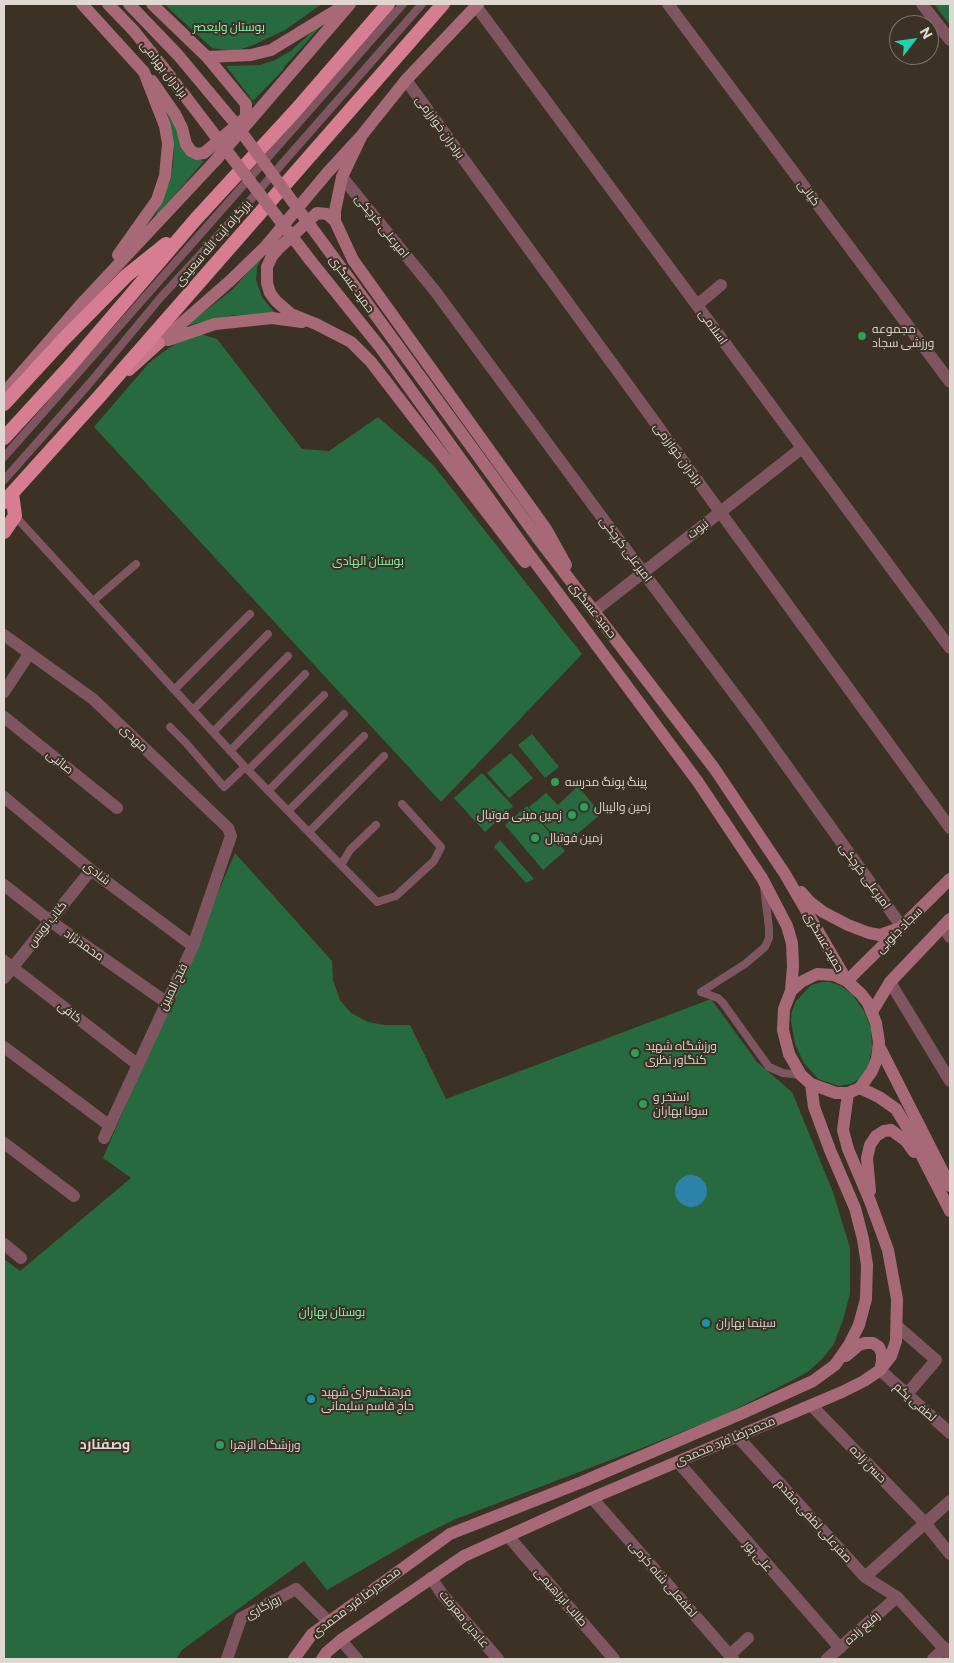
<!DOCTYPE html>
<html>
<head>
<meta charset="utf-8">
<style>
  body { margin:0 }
  #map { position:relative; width:954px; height:1663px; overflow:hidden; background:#3b3125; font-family:Commissioner,sans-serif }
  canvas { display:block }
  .frame { position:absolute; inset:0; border:5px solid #ded8d0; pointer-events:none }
  .north { position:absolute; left:889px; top:15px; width:50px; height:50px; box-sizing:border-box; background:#3b3125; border:1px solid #7c7469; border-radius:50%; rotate:60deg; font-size:14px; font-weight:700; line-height:20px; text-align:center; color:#ded8d0 }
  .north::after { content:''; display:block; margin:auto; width:18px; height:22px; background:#1dd5b1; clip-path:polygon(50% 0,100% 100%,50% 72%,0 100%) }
</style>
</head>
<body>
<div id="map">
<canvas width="954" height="1663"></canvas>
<div class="frame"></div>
<div class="north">N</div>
</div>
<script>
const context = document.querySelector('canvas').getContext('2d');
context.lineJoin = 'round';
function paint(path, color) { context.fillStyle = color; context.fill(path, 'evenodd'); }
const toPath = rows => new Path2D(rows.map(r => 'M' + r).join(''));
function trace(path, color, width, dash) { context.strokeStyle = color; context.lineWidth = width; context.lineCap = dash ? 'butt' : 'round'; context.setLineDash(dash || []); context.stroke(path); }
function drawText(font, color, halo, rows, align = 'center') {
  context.font = font + ' Commissioner,Cairo,sans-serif'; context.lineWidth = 4; context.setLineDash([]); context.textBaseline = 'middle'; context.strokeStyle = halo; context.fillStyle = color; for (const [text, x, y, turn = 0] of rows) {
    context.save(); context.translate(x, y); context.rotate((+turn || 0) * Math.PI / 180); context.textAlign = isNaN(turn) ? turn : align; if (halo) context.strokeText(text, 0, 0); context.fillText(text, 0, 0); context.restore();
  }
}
const green = toPath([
  [164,4,322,4,285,30,251,46,234,51,212,48],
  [934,4,950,4,950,25],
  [321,26,284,67,283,70,253,101,226,66,260,65,275,60,291,51,315,29],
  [164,103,191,157,204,161,154,219,170,181,173,165,174,151,172,133],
  [263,255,257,267,256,280,262,297,276,314,233,315,186,326,232,290],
  [201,334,217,339,302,449,329,451,378,417,434,466,582,654,441,802,94,427,148,364,163,352,182,340],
  [532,734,559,767,545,778,518,745],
  [511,753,533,778,509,798,487,773],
  [482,773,513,806,485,832,454,798],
  [578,786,601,814,563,846,529,807,546,793,558,805],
  [527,806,565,851,543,870,505,825],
  [500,840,534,879,526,883,494,847],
  [235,853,332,961,333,980,340,1000,351,1013,368,1022,384,1025,410,1025,446,1099,711,999,757,1062,792,1092,833,1192,850,1248,850,1294,843,1320,834,1344,823,1358,809,1371,795,1379,724,1415,642,1448,456,1519,417,1538,327,1590,304,1561,182,1650,176,1659,4,1659,4,1259,20,1271,131,1178,103,1158],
  [822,982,830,982,841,986,852,994,864,1011,871,1029,872,1048,868,1067,861,1078,851,1084,839,1086,818,1079,804,1063,795,1044,791,1021,792,1011,796,1001,811,985]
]);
const water = toPath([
  '675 1191a16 16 0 1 1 32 0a16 16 0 1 1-32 0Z'
]);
const service = toPath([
  [4,457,403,4],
  [4,480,89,384,161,297,246,205,422,4],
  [15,516,245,767,377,902,396,896,434,861,441,847,402,804],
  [93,601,136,564],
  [174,690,250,614],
  [193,710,268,634],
  [170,727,186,743,224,787,245,767],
  [213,732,288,656],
  [230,751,305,674],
  [248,770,324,695],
  [268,791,344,714],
  [288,811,364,736],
  [309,832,384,756],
  [341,865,350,850,376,825],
  [701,992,745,964,765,947,769,938,769,928,764,887],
  [701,992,718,998,723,1003,769,1067,783,1073,801,1075]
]);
const minor = toPath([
  [476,6,950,648],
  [406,80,950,828],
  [342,177,435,291,601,516,756,723,902,927],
  [697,305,721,285],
  [594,611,802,448],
  [4,635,93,699,228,828,231,836,193,946,104,1138],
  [4,692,29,654],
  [4,717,117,808],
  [4,797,91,870,193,946],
  [4,885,50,921,166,1002],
  [943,926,950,937],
  [4,961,137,1064],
  [4,978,91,870],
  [890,982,950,1081],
  [4,1047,110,1126],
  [4,1143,74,1196],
  [4,1244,21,1258],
  [897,1326,936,1360,907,1394],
  [880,1370,950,1433],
  [811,1405,925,1523,950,1554],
  [737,1436,865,1577,897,1597,950,1655],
  [678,1462,840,1648],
  [592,1498,733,1659],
  [508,1536,614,1659],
  [865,1577,950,1501],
  [431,1578,442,1594,498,1659],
  [341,1640,357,1659],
  [730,1655,748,1638],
  [227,1659,241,1618,296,1589,328,1621],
  [827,1659,897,1597],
  [933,1659,945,1648]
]);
const tertiary = toPath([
  [668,4,950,382],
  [922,4,950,40]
]);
const secondary = toPath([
  [82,4,144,72,165,126,168,144,165,176,157,200,118,255],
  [108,4,134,31,166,71,217,138],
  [129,4,178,55,234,122],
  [152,4,207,57,251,55,271,50,343,6],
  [152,81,175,114,182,128,186,144,191,151,197,154,204,153,246,117,246,104,207,57],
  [362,135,342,177,335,211,335,221,353,260,546,529,566,565],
  [335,221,327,214,317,213,279,248,272,256,267,267,267,283,270,293,276,301,291,314,316,324,351,342,371,362,525,562],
  [326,247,537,537,714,768,785,874,847,981,950,879],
  [310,260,380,347,529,554,698,782,762,878,787,926,792,943,793,966,791,991],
  [168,340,215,324,272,318,302,322],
  [159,343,231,280,265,247,328,172,362,135,406,80,478,4],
  [4,393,84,301,215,161,350,4],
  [801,892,810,902,823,912,848,925,869,933,880,935,897,929],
  [817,974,834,975,847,981,861,994,868,1003,876,1023,879,1042,877,1059,872,1071,860,1088,848,1093,836,1093,811,1084,801,1075,789,1054,783,1030,784,1009,791,991,801,982,817,974],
  [872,1012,890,982,950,919],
  [879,1046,950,1186],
  [860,1088,879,1097,896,1109,907,1127,950,1211],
  [870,1191,867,1158,870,1145,876,1136,884,1131,891,1130,906,1141,914,1152],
  [846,1356,859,1345,865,1343,873,1343,879,1347,882,1354,882,1361,880,1370],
  [294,1659,312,1634,450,1534,582,1482,745,1412,813,1381,835,1365,849,1345,859,1325,866,1299,867,1265,863,1239,855,1208,830,1150,814,1107,811,1084],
  [322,1659,327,1652,341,1640,464,1556,592,1498,842,1392,864,1381,880,1370,891,1356,896,1341,897,1299,888,1250,870,1201,848,1149,843,1130,848,1093]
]);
const primary = toPath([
  [129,370,159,343]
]);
const trunk = toPath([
  [4,404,62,341,126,276,166,244],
  [4,438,70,366,195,220,296,110,388,4],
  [4,502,98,398,443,4],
  [4,532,15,516,12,493]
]);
const secondaryBridge = toPath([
  [234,122,326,247],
  [217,138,310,260]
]);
const markers = [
  [862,336,5,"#2e9e5b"],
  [555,782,5,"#2e9e5b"],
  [584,807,5,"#2e9e5b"],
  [572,815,5,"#2e9e5b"],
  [535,838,5,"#2e9e5b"],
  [635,1053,5,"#2e9e5b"],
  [643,1104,5,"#2e9e5b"],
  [706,1323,5,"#0f9aa8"],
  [311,1399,5,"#0f9aa8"],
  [220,1445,5,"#2e9e5b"]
];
const parkNames = [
  ["بوستان ولیعصر",229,27],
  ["بوستان الهادی",368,561],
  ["بوستان بهاران",332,1312]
];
const streetNames = [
  ["برادران بهرامی",164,69,52],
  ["برادران خوارزمی",440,127,54],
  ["کیانی",809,193,53],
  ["امیرعلی کرچکی",382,226,51],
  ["بزرگراه آیت الله سعیدی",213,243,-49],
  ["حمید عسگری",352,284,54],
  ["اسلامی",713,327,54],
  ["برادران خوارزمی",678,454,54],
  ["نبوت",698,529,-38],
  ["امیرعلی کرچکی",626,549,53],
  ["حمید عسگری",593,610,52],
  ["مهدی",134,738,44],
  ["صائبی",60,762,39],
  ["شادی",97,873,38],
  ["امیرعلی کرچکی",865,876,54],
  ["کتاب نویس",47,924,-51],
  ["سجاد جنوبی",899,930,-45],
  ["حمید عسگری",824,942,60],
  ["محمدنژاد",84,945,35],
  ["فتح المبین",173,987,-64],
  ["کافی",70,1012,38],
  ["لطفی یکم",915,1402,42],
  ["محمدرضا فرد محمدی",725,1441,-23],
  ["حسن زاده",868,1464,46],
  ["صفرعلی لطفی مقدم",814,1521,48],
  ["علی پور",758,1556,49],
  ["لطفعلی شاه کرمی",663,1579,49],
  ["طالب ابراهیمی",561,1597,49],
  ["محمدرضا فرد محمدی",356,1602,-37],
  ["روزگاری",263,1607,-28],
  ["عابدین معرفت",464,1619,50],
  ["رفیع زاده",862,1628,-42]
];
const poiNames = [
  ["مجموعه",872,329],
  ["ورزشی سجاد",872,343],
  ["پینگ پونگ مدرسه",565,782],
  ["زمین والیبال",594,807],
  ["زمین مینی فوتبال",562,815,"right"],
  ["زمین فوتبال",545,838],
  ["ورزشگاه شهید",645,1046],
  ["کنگاور نظری",645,1060],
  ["استخر و",653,1097],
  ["سونا بهاران",653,1111],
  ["سینما بهاران",716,1323],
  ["فرهنگسرای شهید",321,1392],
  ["حاج قاسم سلیمانی",321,1406],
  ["ورزشگاه الزهرا",230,1445]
];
const neighbourhoodNames = [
  ["وصفنارد",105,1444]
];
paint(green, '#286a3f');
paint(water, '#2c83a7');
trace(service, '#7f565f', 8);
trace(minor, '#7f565f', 12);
trace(tertiary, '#7f565f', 12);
trace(secondary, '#a86977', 12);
trace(primary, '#c87789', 12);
trace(trunk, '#d67d92', 14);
trace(secondaryBridge, '#a86977', 12);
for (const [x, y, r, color] of markers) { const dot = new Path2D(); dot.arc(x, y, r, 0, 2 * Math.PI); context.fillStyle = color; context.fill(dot); trace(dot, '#3b3125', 2); }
drawText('12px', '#87f8a9', '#3b3125', parkNames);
drawText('12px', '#ded8d0', '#3b3125', streetNames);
drawText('12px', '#ded8d0', '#3b3125', poiNames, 'left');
drawText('bold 14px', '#ded8d0', '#3b3125', neighbourhoodNames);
</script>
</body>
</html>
